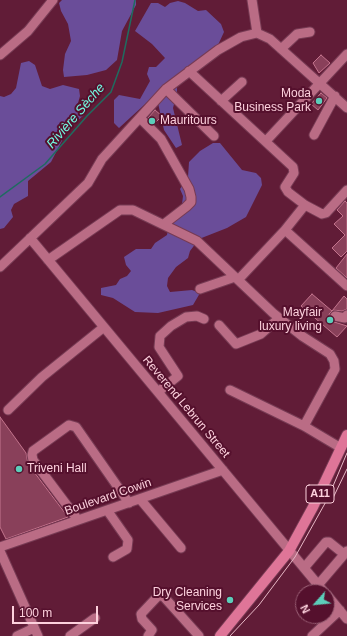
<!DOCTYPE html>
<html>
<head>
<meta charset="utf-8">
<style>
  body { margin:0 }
  #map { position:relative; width:347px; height:636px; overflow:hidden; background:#611c37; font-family:Helvetica,sans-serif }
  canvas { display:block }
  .north { position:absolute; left:295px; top:584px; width:40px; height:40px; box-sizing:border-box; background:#55102d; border:1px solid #985d73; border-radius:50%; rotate:243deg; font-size:11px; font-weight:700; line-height:16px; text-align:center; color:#fdd1dd }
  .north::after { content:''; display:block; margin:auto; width:14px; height:18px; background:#5cceba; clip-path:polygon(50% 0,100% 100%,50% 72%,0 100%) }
  .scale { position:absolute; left:12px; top:606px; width:86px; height:18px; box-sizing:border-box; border:2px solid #fdd1dd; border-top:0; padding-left:5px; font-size:12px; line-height:14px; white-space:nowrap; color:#fdd1dd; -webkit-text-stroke:3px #55102d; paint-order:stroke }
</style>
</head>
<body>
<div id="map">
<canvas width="347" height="636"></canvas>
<div class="north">N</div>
<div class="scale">100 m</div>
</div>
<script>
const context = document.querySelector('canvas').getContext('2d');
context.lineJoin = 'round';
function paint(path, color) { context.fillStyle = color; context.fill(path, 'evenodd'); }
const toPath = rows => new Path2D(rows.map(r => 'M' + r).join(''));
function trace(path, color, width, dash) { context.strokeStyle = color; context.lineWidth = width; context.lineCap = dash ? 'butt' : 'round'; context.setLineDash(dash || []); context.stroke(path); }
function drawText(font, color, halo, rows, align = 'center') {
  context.font = font + ' Helvetica,sans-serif'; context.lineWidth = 4; context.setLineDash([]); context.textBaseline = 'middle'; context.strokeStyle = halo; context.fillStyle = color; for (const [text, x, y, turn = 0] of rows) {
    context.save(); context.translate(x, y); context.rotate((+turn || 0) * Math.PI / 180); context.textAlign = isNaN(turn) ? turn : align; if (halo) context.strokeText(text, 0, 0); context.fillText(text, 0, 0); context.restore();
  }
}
const green = toPath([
  [62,0,136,0,136,5,122,31,117,60,106,70,87,75,64,77,63,70,65,54,71,41,68,24,61,11,59,3],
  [178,1,185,3,198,11,206,10,221,24,224,32,218,45,177,76,177,93,173,108,182,145,176,148,164,130,156,94,119,128,114,123,114,100,119,95,140,99,150,81,147,74,149,67,156,67,165,58,152,44,135,31,151,3,158,3,165,7,170,3],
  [29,61,35,65,42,86,50,89,63,85,79,89,80,96,78,103,84,115,68,129,51,162,28,181,28,196,14,204,11,210,13,217,4,228,0,229,0,96,4,97,11,94,16,88,21,63],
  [213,143,220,143,242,170,256,173,261,178,262,185,246,217,227,228,199,239,190,251,188,258,176,267,168,278,167,286,170,292,192,290,200,293,193,305,158,313,135,312,113,298,101,295,101,288,116,285,120,279,127,276,131,271,126,265,124,257,136,249,151,249,155,243,167,235,171,214,182,204,183,196,180,189,188,177,189,162,200,151]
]);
const stream = toPath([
  [0,197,45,164,87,116,111,92,122,62,135,0]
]);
const building = toPath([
  [321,55,330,63,319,73,313,63,321,55],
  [321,93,327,98,318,110,311,104,321,93],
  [155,110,162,116,154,124,148,118,155,110],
  [345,201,347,203,347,251,341,257,332,248,345,235,334,224,343,216,337,210,345,201],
  [347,254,347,278,336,268,347,254],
  [312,294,332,311,344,296,347,299,347,309,342,311,333,310,329,314,331,321,347,326,337,337,301,306,312,294],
  [0,417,26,453,28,464,68,517,6,539,0,527,0,417]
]);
const minor = toPath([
  [252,0,257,33],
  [281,49,297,34,310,32],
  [0,55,28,31,53,0],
  [189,71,293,167,294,173,285,187,288,192,305,205,322,214,326,213,347,190],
  [166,89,214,136],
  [221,101,242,82],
  [140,118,161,139,189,189,191,197,191,202,186,207,164,224],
  [314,135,335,96],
  [266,141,347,54],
  [285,230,347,286],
  [30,238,324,592],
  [48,260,120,210,133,210,197,241,273,313,302,336,330,354,334,361,335,369,304,426],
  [0,267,88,183,102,159,166,89,218,50,241,37,257,33,270,39,347,108],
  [238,280,285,230,305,205],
  [200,289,235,277],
  [335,316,345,318,347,315],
  [219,325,236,344,261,334,279,318],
  [230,390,304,426,341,448],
  [158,392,178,376,159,347,160,336,171,326,186,317,197,316,204,319],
  [8,410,42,377,104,327],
  [140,499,181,548],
  [107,510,128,540,127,549,113,557],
  [78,520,33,460,32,455,33,451,69,425,76,427,129,503],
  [0,547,223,470],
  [0,551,38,636],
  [304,568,326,542,329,542,344,554],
  [318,585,347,551],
  [327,595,347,619],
  [17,636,34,628],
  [70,636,95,618],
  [148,636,152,630,142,619,141,614,158,596,161,596,164,597,199,636],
  [312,636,340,610]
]);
const major = toPath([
  [220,636,289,551,313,507,347,435]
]);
const tram = toPath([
  [333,498,347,469],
  [230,636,259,605,295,557,328,498,347,453]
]);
const markers = [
  [319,101,4,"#5cceba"],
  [152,121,4,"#5cceba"],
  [330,320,4,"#5cceba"],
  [19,469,4,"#5cceba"],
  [230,600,4,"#5cceba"]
];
const shields = [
  [320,494,28]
];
const shieldNames = [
  ["A11",320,494]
];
const poiNames = [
  ["Moda",311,94],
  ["Business Park",311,108],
  ["Mauritours",160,121,"left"],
  ["Mayfair",322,313],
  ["luxury living",322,327],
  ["Triveni Hall",27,469,"left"],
  ["Dry Cleaning",222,593],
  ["Services",222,607]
];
const streetNames = [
  ["Reverend Lebrun Street",186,407,50],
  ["Boulevard Cowin",108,497,-19]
];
const waterNames = [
  ["Rivière Sèche",76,116,-49]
];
paint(green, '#6a4d99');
trace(stream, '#1f6c60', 1.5);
paint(building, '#89405a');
trace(building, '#c3748d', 1);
trace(minor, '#773b54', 11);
trace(major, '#773b54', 12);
trace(minor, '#ba6c85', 9);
trace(major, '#df7598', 10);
trace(tram, '#e7b8c6', 1);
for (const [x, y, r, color] of markers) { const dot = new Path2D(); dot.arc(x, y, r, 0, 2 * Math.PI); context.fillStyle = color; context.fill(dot); trace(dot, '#55102d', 1.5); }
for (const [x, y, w] of shields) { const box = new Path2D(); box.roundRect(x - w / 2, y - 9, w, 18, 3); context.fillStyle = '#55102d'; context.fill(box); trace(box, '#fdd1dd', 1); }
drawText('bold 11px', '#fdd1dd', null, shieldNames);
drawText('12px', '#fdd1dd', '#55102d', poiNames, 'right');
drawText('12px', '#fdd1dd', '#55102d', streetNames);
drawText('italic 13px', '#72fce3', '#55102d', waterNames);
</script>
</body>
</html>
